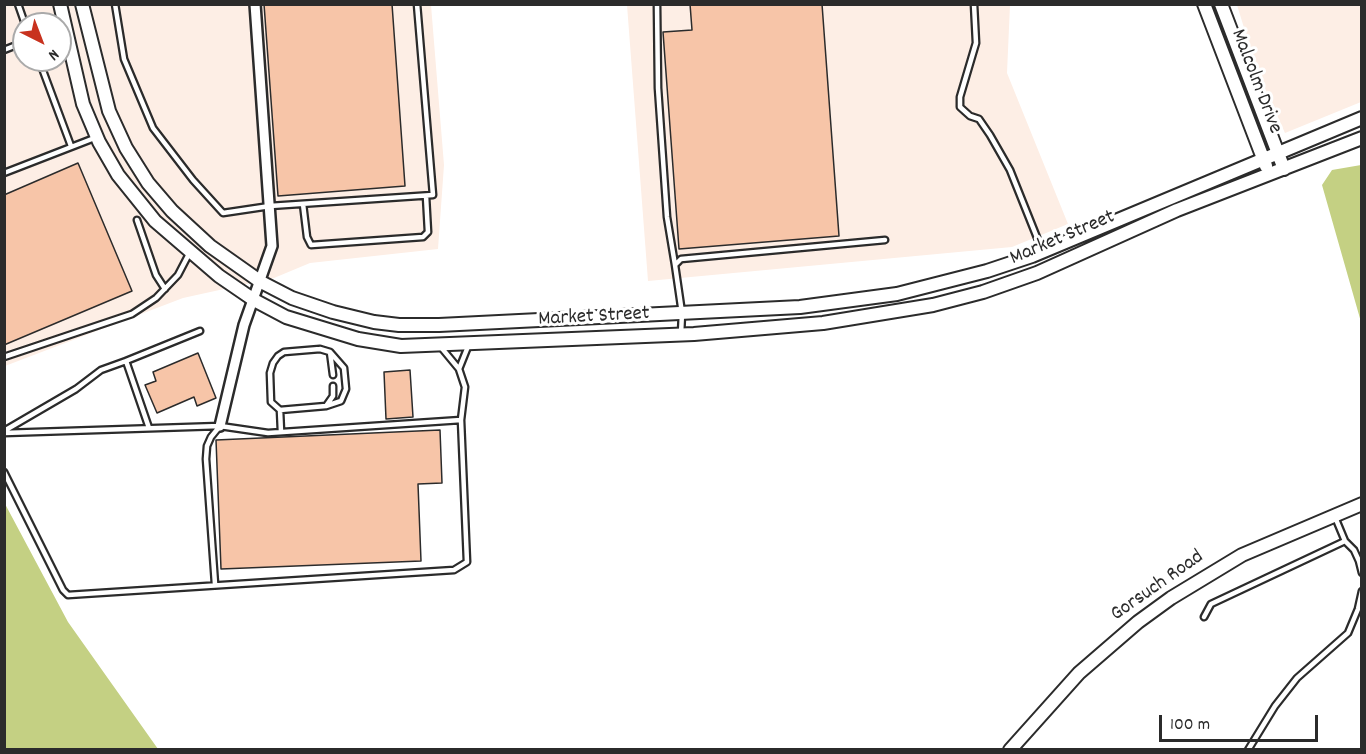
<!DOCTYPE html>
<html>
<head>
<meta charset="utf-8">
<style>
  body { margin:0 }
  #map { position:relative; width:1366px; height:754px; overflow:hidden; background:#fff; font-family:Dekko,sans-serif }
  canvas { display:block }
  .frame { position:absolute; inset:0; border:6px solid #2b2b2b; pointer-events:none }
  .north { position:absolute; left:12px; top:12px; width:60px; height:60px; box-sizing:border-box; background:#fff; border:2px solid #aaa; border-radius:50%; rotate:138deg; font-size:16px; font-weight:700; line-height:24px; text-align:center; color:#2b2b2b }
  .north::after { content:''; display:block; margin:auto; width:21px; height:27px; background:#c8321e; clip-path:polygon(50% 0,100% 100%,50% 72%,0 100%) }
  .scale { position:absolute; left:1159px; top:715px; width:159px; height:27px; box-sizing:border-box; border:3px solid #2b2b2b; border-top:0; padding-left:8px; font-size:18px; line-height:21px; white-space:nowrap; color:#2b2b2b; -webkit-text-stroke:4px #fff; paint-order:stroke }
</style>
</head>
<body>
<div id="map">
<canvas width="1366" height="754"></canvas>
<div class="frame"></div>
<div class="north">N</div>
<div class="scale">100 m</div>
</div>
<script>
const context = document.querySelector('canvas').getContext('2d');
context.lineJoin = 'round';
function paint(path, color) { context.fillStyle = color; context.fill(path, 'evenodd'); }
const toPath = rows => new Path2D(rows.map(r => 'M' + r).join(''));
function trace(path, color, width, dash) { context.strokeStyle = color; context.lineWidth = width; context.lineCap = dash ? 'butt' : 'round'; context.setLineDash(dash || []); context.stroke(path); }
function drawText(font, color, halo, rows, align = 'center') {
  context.font = font + ' Dekko,sans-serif'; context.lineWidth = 6; context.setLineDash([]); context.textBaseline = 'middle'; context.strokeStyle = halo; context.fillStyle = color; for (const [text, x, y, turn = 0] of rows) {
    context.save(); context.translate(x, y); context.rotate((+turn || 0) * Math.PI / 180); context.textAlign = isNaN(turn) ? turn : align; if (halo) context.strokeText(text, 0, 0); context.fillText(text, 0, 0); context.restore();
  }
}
const built = toPath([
  [5,5,431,5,444,165,438,249,310,263,274,278,183,298,5,366],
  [24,24,60,24,60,60,24,60],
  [627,5,1010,5,1007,73,1068,224,1012,247,648,281],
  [1237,5,1361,5,1361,102,1285,133,1257,70]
]);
const green = toPath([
  [1361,165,1362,165,1361,322,1322,185,1332,170],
  [4,502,68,622,158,749,5,749]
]);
const building = toPath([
  [264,4,392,4,405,186,278,196,264,4],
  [690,4,822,4,839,236,679,249,663,32,692,30,690,4],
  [78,163,132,291,4,345,4,195,78,163],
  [198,353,216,398,197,406,194,397,157,413,145,385,156,381,153,372,198,353],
  [410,370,413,417,386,419,384,372,410,370],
  [440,430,442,483,418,484,421,561,221,569,216,440,440,430]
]);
const lane = toPath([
  [18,4,25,24],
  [115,4,124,59,153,128,193,180,223,213,270,206,433,195,417,4],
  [657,4,658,88,667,217,675,265],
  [974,4,976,43,960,97,960,107,970,116,979,119,990,135,1010,170,1042,250],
  [4,50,24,42],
  [39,60,71,146],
  [4,173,97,137],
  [303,204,307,237,311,245,423,237,428,232,426,196],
  [137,220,156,275,165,289],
  [681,334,682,313,675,265,681,259,885,240],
  [320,349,330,352,344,368,346,389,341,401,326,406,280,410,271,402,270,373,273,363,278,356,284,352,320,349],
  [330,352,333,375],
  [4,357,132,314,156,298,178,275,190,252],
  [126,361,200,331],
  [459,369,469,344],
  [326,406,333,396,333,386],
  [280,410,281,432],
  [4,431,76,389,101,370,126,361,149,428],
  [4,433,220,426,268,433,461,420,465,387,459,369,440,346],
  [4,472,63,590,68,595,454,570,467,562,461,420],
  [1335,517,1345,541,1354,550,1359,561,1362,573],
  [215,584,206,459,207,446,211,437,220,426],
  [1204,617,1211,604,1345,541],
  [1248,750,1275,706,1297,678,1348,633,1358,609,1362,591]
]);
const street = toPath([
  [220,426,244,325,272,246,255,4]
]);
const secondary = toPath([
  [60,4,83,104,99,142,118,175,155,221,219,276,254,300,286,317,358,339,401,346,694,334,823,323,933,305,983,292,1037,273,1177,210,1362,138],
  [82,4,109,111,126,148,148,183,172,211,210,246,261,282,292,298,333,312,374,322,399,325,439,325,800,307,897,294,987,271,1032,256,1362,118],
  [1204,4,1266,166],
  [1221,4,1284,169],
  [1010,750,1079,673,1138,622,1171,598,1242,555,1362,504]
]);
const streetNames = [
  ["Malcolm Drive",1255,82,69],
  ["Market Street",1063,239,-23],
  ["Market Street",594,318,-3],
  ["Gorsuch Road",1158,587,-35]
];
paint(built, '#fdeee5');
paint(green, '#c4d083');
paint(building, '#f7c5a8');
trace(building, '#2b2b2b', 1.5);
trace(lane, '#2b2b2b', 9);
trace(street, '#2b2b2b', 14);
trace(secondary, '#2b2b2b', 16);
trace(lane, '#fff', 4.5);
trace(street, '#fff', 9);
trace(secondary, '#fff', 12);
drawText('21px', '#2b2b2b', '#fff', streetNames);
</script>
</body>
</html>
